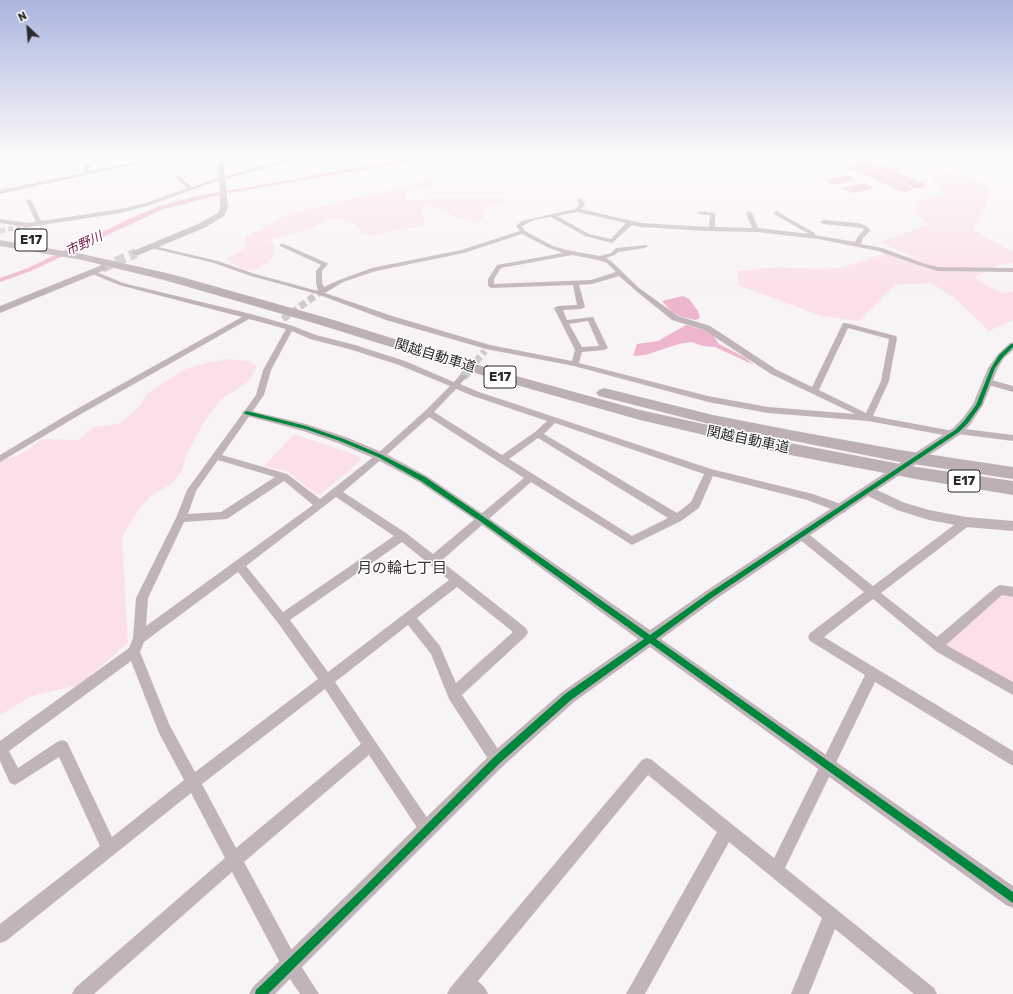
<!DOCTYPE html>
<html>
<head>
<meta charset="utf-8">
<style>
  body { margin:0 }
  #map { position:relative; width:1013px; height:994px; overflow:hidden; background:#f8f3f5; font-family:Rubik,sans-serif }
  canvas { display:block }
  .north { position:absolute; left:8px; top:8px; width:40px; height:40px; -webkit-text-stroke:3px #fff; paint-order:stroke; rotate:334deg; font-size:11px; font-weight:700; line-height:16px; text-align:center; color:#2b2829 }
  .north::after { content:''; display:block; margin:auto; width:14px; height:18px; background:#2b2829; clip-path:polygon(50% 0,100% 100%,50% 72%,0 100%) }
</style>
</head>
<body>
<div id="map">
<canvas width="1013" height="994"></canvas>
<div class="north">N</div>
</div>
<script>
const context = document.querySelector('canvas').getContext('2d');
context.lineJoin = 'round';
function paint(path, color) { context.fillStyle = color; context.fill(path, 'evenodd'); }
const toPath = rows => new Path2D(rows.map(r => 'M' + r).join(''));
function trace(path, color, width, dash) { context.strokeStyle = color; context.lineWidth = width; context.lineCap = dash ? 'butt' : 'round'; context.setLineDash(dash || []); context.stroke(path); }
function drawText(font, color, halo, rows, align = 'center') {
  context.font = font + ' Rubik,"Noto Sans JP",sans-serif'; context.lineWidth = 3; context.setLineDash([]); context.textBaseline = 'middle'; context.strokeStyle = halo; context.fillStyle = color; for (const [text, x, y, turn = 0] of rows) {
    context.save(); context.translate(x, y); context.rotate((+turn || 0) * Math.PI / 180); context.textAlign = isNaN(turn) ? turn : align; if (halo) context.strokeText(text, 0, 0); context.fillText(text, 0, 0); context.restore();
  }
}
const green = toPath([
  [935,170,975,178,989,190,986,204,974,231,1013,251,1013,263,999,265,974,277,1002,294,1013,291,1013,320,989,331,955,298,931,283,895,285,859,321,822,316,738,285,738,271,778,267,815,269,841,268,884,254,913,257,880,242,929,224,913,212,918,201,939,195,941,191,933,182],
  [431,176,430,188,406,193,405,201,429,199,504,199,505,204,486,205,483,219,473,221,459,218,430,205,422,207,424,225,374,235,363,234,352,221,330,217,313,227,270,241,275,247,272,258,258,269,243,270,227,259,244,248,246,237,288,214,407,187],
  [229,359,248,361,257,366,248,382,221,399,204,422,193,442,186,455,182,471,170,485,152,495,137,511,122,538,128,643,79,685,32,696,0,715,0,460,20,455,42,439,79,440,93,427,119,424,140,406,148,393,185,369,206,363],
  [294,434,361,457,360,461,321,494,316,494,287,471,264,466],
  [1000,590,1013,592,1013,689,941,648]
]);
const water = toPath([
  [425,156,434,156,403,163,218,195,161,210,31,271,0,282,0,278,28,268,131,218,157,207,192,197],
  [609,156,663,157,729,156,668,161],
  [866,161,872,162,924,183,927,186,921,188,915,188,856,163],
  [855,163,908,186,913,189,905,192,896,189,844,166],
  [847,175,858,180,834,185,824,180],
  [864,183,875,188,852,193,841,188],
  [683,296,689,299,698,311,700,318,695,320,682,317,672,312,662,301],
  [686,325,711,332,719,344,746,358,754,365,715,347,703,346,692,342,679,344,645,355,633,356,637,344,658,341]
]);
const minorTunnelFar2 = toPath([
  [0,231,28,225]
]);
const minorTunnelFar1 = toPath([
  [283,319,319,293],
  [469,370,485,351]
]);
const minorTunnel = toPath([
  [463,377,470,369]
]);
const secondaryTunnel = toPath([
  [102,268,136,253]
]);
const minor = toPath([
  [94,156,99,156,88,170,90,171,163,156,172,156,0,194,0,190,84,173,82,171,94,156],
  [178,175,192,187,220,177,225,178,150,205,121,213,28,227,0,223,0,219,28,223,36,222,26,201,29,199,32,201,41,221,121,209,146,203,187,188,176,178,175,177,178,175],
  [580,198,582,199,585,205,581,209,641,223,709,227,710,215,698,214,697,213,700,211,715,213,715,227,752,228,746,213,749,211,752,213,758,228,809,234,774,214,773,213,776,211,815,233,815,235,855,242,858,236,864,230,862,228,823,224,820,222,823,220,859,223,866,226,871,230,863,238,861,244,882,248,925,264,938,267,1013,268,1013,272,938,271,921,266,878,251,818,239,756,232,705,231,641,227,632,225,612,243,585,236,551,217,534,220,522,226,525,231,553,246,567,250,600,256,611,253,616,248,647,245,648,246,645,248,618,252,615,255,606,258,611,261,639,288,678,316,710,326,777,370,812,387,843,323,846,323,896,336,897,338,889,381,873,416,953,431,957,428,1013,435,1013,441,958,434,954,437,868,421,768,413,708,402,574,366,486,349,386,320,317,294,251,276,214,263,147,247,150,245,218,261,255,274,318,291,316,283,316,271,321,265,280,246,280,244,284,244,327,263,328,264,322,271,322,283,324,287,339,280,372,268,461,250,520,231,516,226,522,221,575,209,579,205,577,200,580,198],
  [577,212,626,223,611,239,589,234,557,216,577,212],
  [522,234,549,248,563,253,497,265,488,279,488,286,491,288,573,285,577,305,558,306,554,308,575,350,572,361,490,345,392,316,325,293,343,282,376,271,464,253,522,234],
  [572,255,598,260,607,263,616,272,591,280,494,284,494,279,501,268,572,255],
  [619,276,635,290,672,320,704,330,771,374,855,414,768,407,708,396,579,363,582,352,604,350,608,348,593,317,567,320,563,310,581,309,585,307,579,285,592,284,619,276],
  [588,321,599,346,582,347,569,324,588,321],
  [848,328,889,339,881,381,866,413,819,390,848,328],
  [92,270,123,283,251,314,293,326,316,335,355,345,405,361,454,382,460,375,466,375,467,377,460,384,479,392,711,469,813,494,846,506,847,509,846,512,842,513,807,500,713,476,699,508,681,521,632,545,531,482,441,561,526,628,528,632,526,636,462,695,502,755,504,760,502,765,497,767,492,765,449,699,431,654,408,625,335,682,432,825,435,830,432,835,427,838,422,835,369,755,244,862,296,958,319,994,300,994,284,970,232,872,94,994,72,994,75,988,225,858,191,793,6,941,0,943,0,924,100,846,59,757,15,785,10,783,0,761,0,741,129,648,133,638,136,598,176,518,187,490,256,395,263,370,286,329,249,319,81,414,0,462,0,455,75,410,242,317,119,285,90,273,90,271,92,270],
  [292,331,310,339,349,349,399,365,450,386,425,411,377,454,320,499,287,474,222,455,264,395,271,370,292,331],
  [456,389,473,396,547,421,535,432,502,455,434,412,456,389],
  [429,417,524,478,433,554,406,533,343,492,383,458,429,417],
  [555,423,704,474,691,502,677,513,544,434,555,423],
  [538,438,668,518,632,536,509,459,538,438],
  [218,460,275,477,221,512,188,514,196,491,218,460],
  [284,481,313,505,146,626,148,598,184,522,227,519,284,481],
  [336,497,394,536,283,612,246,566,336,497],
  [402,542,449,580,328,672,290,620,402,542],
  [238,572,278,623,318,679,195,772,169,724,140,652,144,642,238,572],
  [457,587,513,632,456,683,440,646,417,618,457,587],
  [131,661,159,733,184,780,112,837,67,742,62,740,57,742,18,768,9,751,131,661],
  [325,689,361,744,236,848,202,784,325,689],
  [988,379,1013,386,1013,392,985,384,984,382,988,379],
  [966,518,970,519,971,522,970,525,881,593,937,637,996,587,1000,585,1013,587,1013,597,1002,595,946,645,1013,682,1013,695,937,652,873,599,824,637,1013,751,1013,766,875,682,785,868,934,988,937,994,914,994,835,929,809,994,791,994,822,918,729,842,645,994,626,994,717,832,648,775,478,981,485,988,488,994,447,994,450,988,642,760,647,758,652,760,774,858,865,675,810,641,808,637,810,633,864,592,798,538,797,535,798,532,802,531,806,532,873,586,962,519,966,518]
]);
const tertiary = toPath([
  [299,156,309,156,222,180,219,178,299,156],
  [1013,342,1013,350,1004,358,998,368,983,405,970,425,961,434,877,490,905,503,929,510,966,517,1013,521,1013,531,966,527,929,520,897,510,868,496,716,599,661,639,1013,886,1013,908,1006,905,650,647,574,702,503,766,275,994,249,994,253,987,491,754,562,692,638,639,478,522,419,482,376,459,338,443,303,431,243,415,242,413,243,411,247,410,306,424,346,437,384,453,427,476,486,516,650,630,706,591,953,428,962,419,973,404,988,368,998,354,1010,343,1013,342]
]);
const secondary = toPath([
  [217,156,223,156,228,207,224,216,204,228,139,255,133,255,132,253,133,251,198,224,218,213,220,207,220,198,217,156],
  [102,265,105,266,107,268,105,270,0,313,0,306,102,265]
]);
const motorway = toPath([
  [0,240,82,254,171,274,327,318,498,371,640,410,790,443,916,467,1013,481,1013,495,916,479,790,455,640,420,488,377,317,324,164,280,82,260,0,246,0,240],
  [604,388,713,415,790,430,900,450,1013,467,1013,479,900,462,713,425,599,396,596,393,599,390,604,388]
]);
const cycleway = toPath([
  [1011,344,1013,344,1013,347,1003,357,995,368,981,405,968,423,959,432,713,597,656,639,1013,892,1013,903,1010,901,650,643,571,700,500,763,370,893,268,994,255,994,256,990,364,887,494,757,565,694,644,639,480,521,421,481,378,457,340,441,305,429,245,414,244,413,245,412,247,411,306,426,344,439,382,455,425,477,484,517,650,635,709,593,955,430,964,421,976,405,991,368,999,355,1011,344]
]);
const shields = [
  [31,240,32],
  [500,377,32],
  [964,481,32]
];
const shieldNames = [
  ["E17",31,240],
  ["E17",500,377],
  ["E17",964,481]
];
const farWaternames = [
  ["市野川",84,244,-25]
];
const streetNames = [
  ["関越自動車道",435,356,17],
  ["関越自動車道",748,440,12]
];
const neighbourhoodNames = [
  ["月の輪七丁目",402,569]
];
paint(green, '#fbe0eb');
paint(water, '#eeb6ce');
trace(minorTunnelFar2, '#cfcacc', 5.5, [5.5, 2.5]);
trace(minorTunnelFar1, '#cfcacc', 7, [7, 3.5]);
trace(minorTunnel, '#cfcacc', 9, [9, 4.5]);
trace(secondaryTunnel, '#cfcacc', 10, [10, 5]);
paint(minor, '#c0b4b9');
paint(tertiary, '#c0b4b9');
paint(secondary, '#bfb2b8');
paint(motorway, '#bcb0b5');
paint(cycleway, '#00873e');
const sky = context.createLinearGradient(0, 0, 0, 295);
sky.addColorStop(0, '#aab5de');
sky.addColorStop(0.53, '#fcfafa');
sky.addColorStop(1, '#fcfafa00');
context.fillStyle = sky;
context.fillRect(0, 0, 1013, 295);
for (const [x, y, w] of shields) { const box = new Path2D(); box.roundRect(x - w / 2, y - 11, w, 22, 3); context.fillStyle = '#fff'; context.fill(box); trace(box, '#2b2829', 1); }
drawText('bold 13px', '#2b2829', null, shieldNames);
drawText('italic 13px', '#731a49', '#fff', farWaternames);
drawText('14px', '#2b2829', '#fff', streetNames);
drawText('15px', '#393234', '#fff', neighbourhoodNames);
</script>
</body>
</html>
